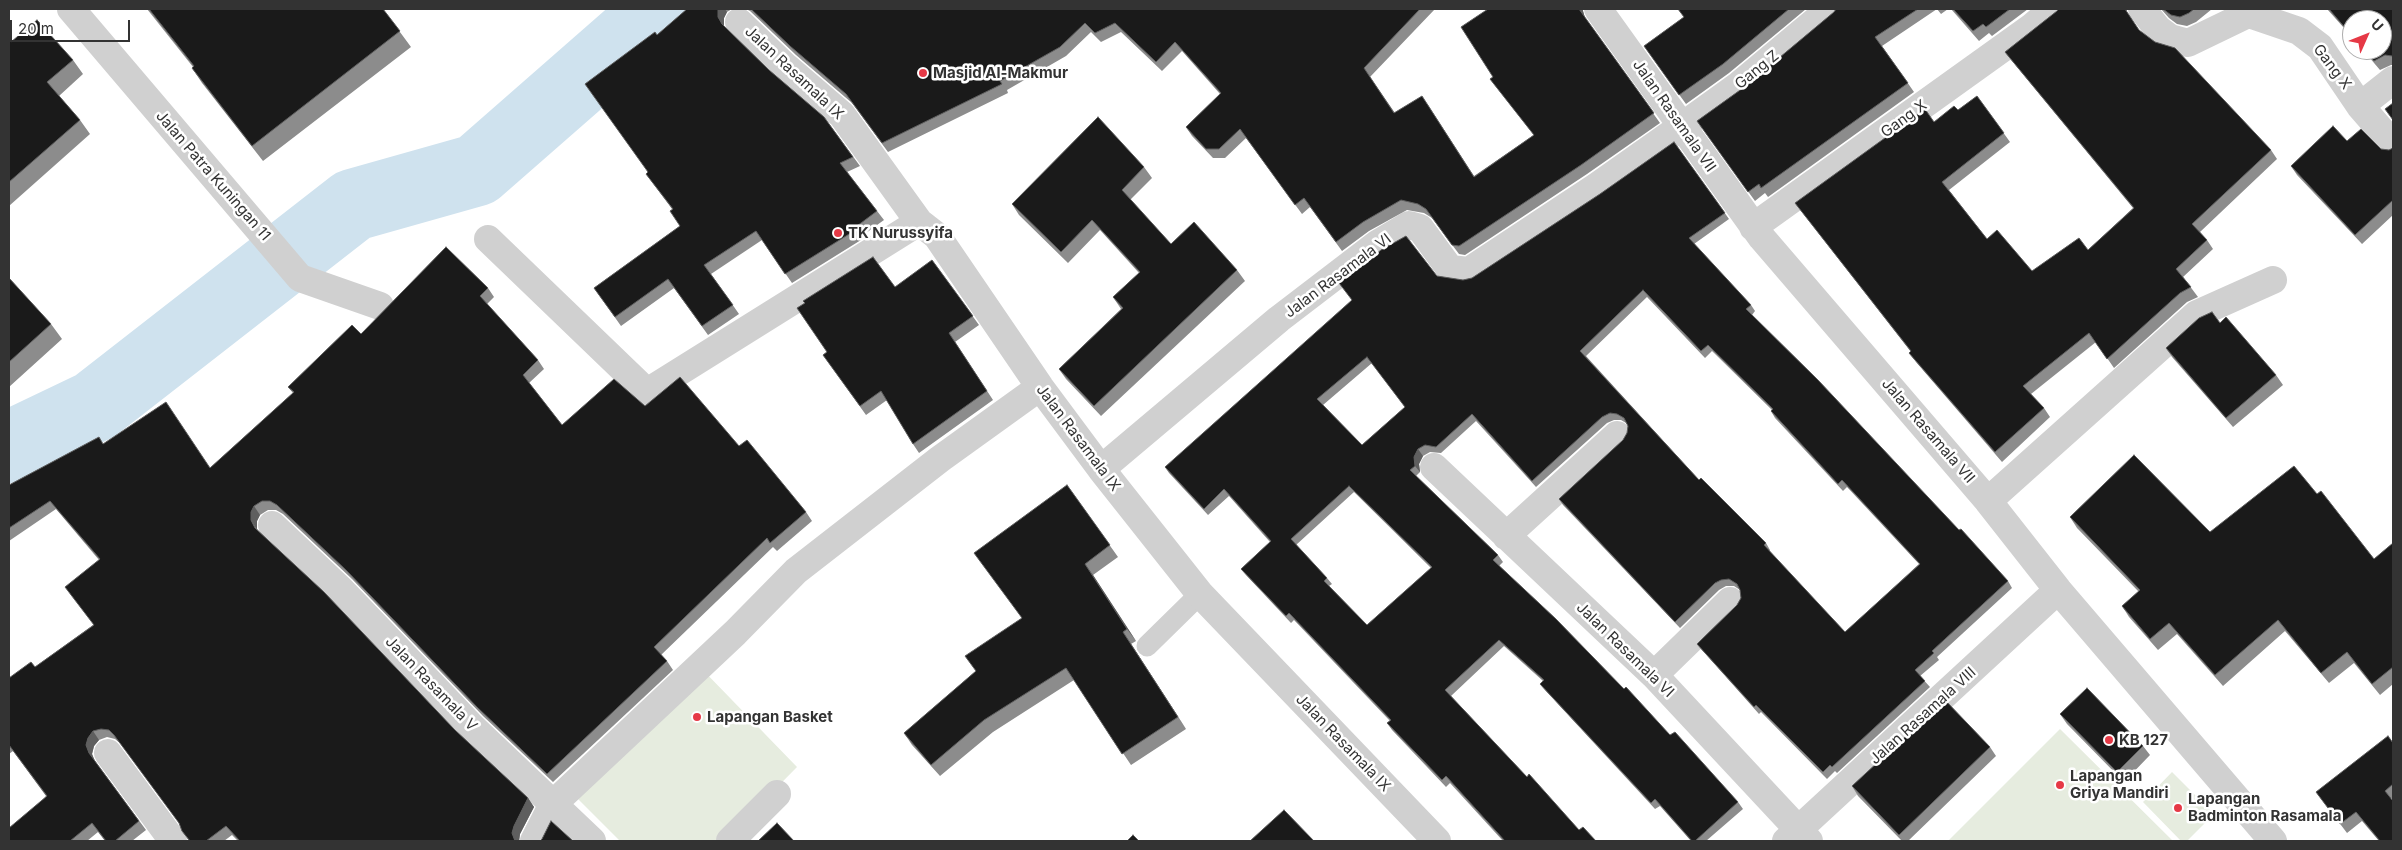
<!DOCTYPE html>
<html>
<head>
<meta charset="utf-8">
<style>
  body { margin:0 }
  #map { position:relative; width:2402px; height:850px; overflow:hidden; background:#fff; font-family:Inter,sans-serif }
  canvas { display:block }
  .frame { position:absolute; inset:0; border:10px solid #333; pointer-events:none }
  .north { position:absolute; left:2342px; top:10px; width:50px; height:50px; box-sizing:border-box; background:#fff; border:1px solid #adadad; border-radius:50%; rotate:46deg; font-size:14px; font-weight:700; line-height:20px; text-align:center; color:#333 }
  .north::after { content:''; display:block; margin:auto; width:18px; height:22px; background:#e63946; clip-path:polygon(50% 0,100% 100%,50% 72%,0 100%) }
  .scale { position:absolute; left:10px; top:20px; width:120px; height:22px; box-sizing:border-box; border:2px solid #333; border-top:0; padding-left:6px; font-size:15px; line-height:18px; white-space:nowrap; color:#333; -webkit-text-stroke:4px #fff; paint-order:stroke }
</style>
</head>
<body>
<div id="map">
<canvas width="2402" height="850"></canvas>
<div class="frame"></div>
<div class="north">U</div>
<div class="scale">20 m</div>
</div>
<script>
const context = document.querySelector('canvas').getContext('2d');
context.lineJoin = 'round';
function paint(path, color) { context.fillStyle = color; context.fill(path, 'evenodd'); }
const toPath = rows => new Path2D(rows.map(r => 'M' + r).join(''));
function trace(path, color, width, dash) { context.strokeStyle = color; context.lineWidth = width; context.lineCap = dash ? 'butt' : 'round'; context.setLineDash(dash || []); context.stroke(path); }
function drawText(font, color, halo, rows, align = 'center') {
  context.font = font + ' Inter,sans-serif'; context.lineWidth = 5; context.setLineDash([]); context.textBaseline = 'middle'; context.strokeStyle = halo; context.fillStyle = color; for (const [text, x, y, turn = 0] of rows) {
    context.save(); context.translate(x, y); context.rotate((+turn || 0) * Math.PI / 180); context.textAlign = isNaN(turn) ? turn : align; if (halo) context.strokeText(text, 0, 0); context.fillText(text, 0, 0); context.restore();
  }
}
const green = toPath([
  [699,666,797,767,724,841,620,841,569,790],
  [2060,729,2173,841,1948,841],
  [2172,772,2214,814,2187,841,2181,841,2143,802]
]);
const river = toPath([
  [9,447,95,406,353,205,477,170,661,9]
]);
const lane = toPath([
  [1147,646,1200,594]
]);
const street = toPath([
  [71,9,300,278,380,306],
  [1598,9,1762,238,1988,501,2058,590,2273,841],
  [2142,9,2158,29,2170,38,2188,43,2246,15,2252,15,2299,31,2320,47,2360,106,2393,144],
  [739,22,786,67,842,115,919,222,937,236,1040,387,1101,469,1200,594,1437,841],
  [2360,106,2393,80],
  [1753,227,2032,27,2053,9],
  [488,239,647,392,919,222],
  [1434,467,1654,675,1809,841],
  [1101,469,1279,319,1377,244,1409,225,1420,228,1450,269,1469,271,1596,187,1681,127,1739,85,1830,9],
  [1988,501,2197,314,2273,280],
  [272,525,341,590,472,727,592,841],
  [1506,536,1617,435],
  [1654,675,1730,601],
  [108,753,173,841],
  [534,841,553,804,735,633,796,571,940,459,1040,387],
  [730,841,777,794],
  [1786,841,2058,590]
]);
const wall = toPath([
  [147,9,383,9,411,47,263,161,202,83,192,68,193,67],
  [687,9,732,9,727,12,724,18,724,26,769,70,824,117,860,166,847,172,884,220,859,238,861,240,792,283,762,240,711,274,739,314,708,335,674,288,621,326,594,288,680,226,672,209,646,174,647,173,657,35],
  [746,9,1435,9,1370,77,1395,113,1428,105,1474,176,1534,135,1490,79,1493,77,1488,9,1583,9,1583,11,1585,18,1660,123,1587,174,1465,255,1459,254,1432,218,1424,213,1407,210,1369,231,1342,251,1310,207,1302,214,1246,138,1225,158,1213,158,1192,136,1186,127,1220,94,1182,51,1162,71,1121,32,1101,42,1091,32,1066,56,1007,90,1008,93,888,152,852,103,796,55,750,11],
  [1678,9,1806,9,1729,73,1686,104,1644,46,1684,17],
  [1836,9,1948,9,1941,14,1937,9,1882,46,1914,92,1768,197,1765,193,1755,201,1697,121,1743,88,1834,12],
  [1951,9,2028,9,1992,36,1989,33,1979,41],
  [2059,9,2127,9,2127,12,2139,30,2271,150,2277,159,2200,232,2207,240,2213,249,2183,277,2198,297,2187,302,2114,368,2096,342,2031,394,2044,408,2050,417,2002,462,1916,362,1909,353,1911,352,1795,203,1934,122,1958,110,1977,96,2010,142,1949,190,1987,239,2032,271,2088,250,2133,208,2012,61,2005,52,2057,11],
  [2161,9,2212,9,2196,22,2187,26,2177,24,2169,18],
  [2327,9,2393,9,2393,65,2391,65,2380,70,2363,50,2382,50,2352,20,2352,37],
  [9,39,11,42,73,60,83,74,59,96,80,120,90,134,9,206],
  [2347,141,2381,149,2389,150,2393,148,2393,215,2362,244,2297,175,2291,166],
  [1674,142,1729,219,1694,244,1751,305,1755,311,1752,315,2008,581,2012,588,1937,657,1939,660,1920,676,1930,687,1837,773,1835,771,1827,779,1761,712,1759,714,1702,650,1697,644,1737,605,1741,598,1740,590,1734,586,1726,586,1719,590,1680,628,1563,505,1559,499,1623,440,1627,433,1628,426,1626,423,1621,420,1614,420,1607,423,1536,487,1476,421,1441,453,1430,452,1423,456,1419,464,1420,472,1416,476,1498,555,1503,562,1499,566,1738,802,1743,809,1706,841,1691,841,1660,806,1655,809,1545,690,1540,684,1543,681,1504,646,1451,696,1527,777,1579,830,1596,841,1503,841,1450,783,1446,787,1392,730,1387,723,1390,721,1294,620,1291,623,1246,575,1241,569,1270,542,1229,496,1208,515,1169,473,1165,467,1437,276,1463,280,1472,278,1600,194],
  [1647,297,1705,358,1712,351,1772,410,1771,411,1775,418,1843,491,1847,487,1919,564,1845,632,1769,551,1770,550,1766,543,1699,480,1586,356],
  [1372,363,1405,407,1362,445,1323,405],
  [1354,492,1431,568,1367,625,1329,586,1332,584,1327,578,1296,545],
  [1144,167,1152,178,1130,200,1171,244,1237,270,1245,281,1101,416,1066,379,1059,369,1121,309,1113,297,1139,273,1100,230,1068,263,1019,215,1012,204],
  [932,260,979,325,955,342,993,400,919,453,913,444,887,400,866,415,823,355],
  [9,278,51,324,62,339,9,387],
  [488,288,494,297,487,304,538,360,544,369,529,383,562,425,645,406,739,446,806,512,812,521,777,551,773,547,661,655,667,661,673,670,553,782,483,716,352,579,283,514,276,510,268,510,260,515,257,521,257,529,455,730,528,798,534,807,520,834,519,841,238,841,232,835,224,841,189,841,182,831,180,824,121,744,115,739,107,737,99,740,94,746,92,754,95,761,146,830,132,841,105,841,98,832,87,841,9,841,46,796,13,751,9,754,9,678,35,667,93,625,99,560,56,509,9,541,9,484,9,485,104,444,210,468,293,393,288,387,361,334],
  [2220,323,2276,375,2283,385,2233,427,2172,357,2166,348],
  [1067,485,1118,557,1093,575,1136,641,1131,644,1186,729,1131,765,1074,680,993,732,940,776,912,745,904,733,976,671,1022,618],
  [2317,494,2374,559,2393,543,2393,684,2380,695,2354,663,2329,683,2285,631,2223,686,2177,634,2158,650,2129,617,2122,606,2139,592,2077,528,2070,517,2210,532],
  [2060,714,2143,746,2150,755,2124,782,2067,724],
  [2393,743,2393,797,2391,799,2393,841,2379,841,2362,821,2347,833,2316,792],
  [1990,747,1996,756,1908,841,1902,841,1858,796,1852,786]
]);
const shadedWall = toPath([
  [718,9,725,9,727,12,724,18,724,26,722,24,718,17],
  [1579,9,1583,9,1583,11,1585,18],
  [1418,449,1423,456,1419,464,1420,472,1415,466,1414,457],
  [254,506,260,515,257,521,257,529,261,536,251,520,251,512],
  [1085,564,1093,575,1136,641,1127,629],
  [1123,632,1131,644,1186,729,1178,717],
  [93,731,99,740,94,746,92,754,95,762,89,753,86,745,88,738],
  [528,798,534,807,520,834,519,841,515,841,512,833,514,826]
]);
const building = toPath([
  [149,9,383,9,400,31,252,146,192,68,194,66,149,9],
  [687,9,718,9,718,17,722,24,769,70,824,117,853,157,840,163,877,211,853,229,854,231,785,274,756,231,704,265,733,305,702,326,668,279,615,317,594,288,680,226,670,211,673,209,646,174,648,172,585,84,655,32,657,35,687,9],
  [751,9,1420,9,1364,68,1394,113,1422,96,1474,177,1534,135,1490,79,1493,77,1461,27,1488,9,1579,9,1654,113,1581,165,1459,246,1452,245,1426,209,1418,204,1401,200,1363,222,1336,242,1304,198,1295,205,1240,129,1219,149,1206,149,1186,127,1221,93,1175,42,1156,62,1115,23,1095,33,1085,23,1060,47,1000,81,1002,84,882,143,846,94,790,46,751,9],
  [1678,9,1789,9,1723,64,1679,95,1644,46,1684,17,1678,9],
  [1836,9,1918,9,1875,37,1908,83,1761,188,1759,184,1748,192,1697,121,1743,88,1834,12,1836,9],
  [1953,9,2010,9,1986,27,1983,24,1973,31,1953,9],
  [2059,9,2125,9,2139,30,2155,42,2175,48,2271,150,2192,224,2207,240,2176,269,2191,287,2180,293,2107,359,2089,333,2023,386,2044,408,1995,452,1909,353,1911,351,1795,203,1925,109,1934,122,1954,106,1958,110,1977,96,2004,133,1942,182,1987,239,1997,230,2032,271,2079,238,2088,250,2134,208,2005,52,2057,11,2059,9],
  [2163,9,2194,9,2189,13,2180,17,2171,15,2163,9],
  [2329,9,2393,9,2393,57,2392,56,2385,55,2374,61,2364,50,2382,50,2382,20,2352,20,2352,36,2329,9],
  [37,20,73,60,47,82,80,120,9,182,9,39,11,42,37,20],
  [2393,103,2393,120,2385,109,2393,103],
  [1098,117,1144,167,1122,190,1171,244,1194,222,1237,270,1094,406,1059,369,1123,308,1113,297,1140,272,1092,220,1061,252,1012,204,1098,117],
  [2333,126,2347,141,2361,129,2381,149,2389,150,2393,148,2393,200,2355,235,2291,166,2333,126],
  [1674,142,1725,213,1689,238,1751,305,1746,309,1818,380,1959,530,1961,529,2008,581,1932,651,1934,653,1915,670,1925,681,1832,767,1830,765,1823,772,1756,705,1754,707,1697,644,1737,605,1741,598,1740,590,1737,584,1729,579,1721,580,1715,583,1675,622,1559,499,1623,440,1627,433,1628,426,1624,418,1617,414,1610,413,1602,417,1532,481,1472,414,1436,447,1425,445,1418,449,1414,457,1415,466,1410,470,1498,555,1493,560,1556,619,1624,689,1626,687,1670,735,1675,732,1738,802,1695,841,1692,841,1655,799,1651,803,1540,684,1544,680,1499,640,1445,690,1527,777,1529,774,1579,830,1583,827,1596,841,1505,841,1446,776,1442,780,1387,723,1391,720,1289,613,1286,616,1241,569,1271,541,1224,489,1204,509,1165,467,1352,300,1339,283,1381,250,1406,236,1437,276,1463,280,1472,278,1600,194,1674,142],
  [1643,290,1701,351,1708,345,1773,409,1771,411,1838,484,1842,480,1920,564,1845,632,1764,545,1766,543,1701,478,1699,480,1580,351,1643,290],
  [1367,357,1405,407,1362,445,1317,399,1367,357],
  [1349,486,1432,567,1367,625,1324,581,1327,578,1291,539,1349,486],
  [446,247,488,288,480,296,538,360,523,375,562,425,614,379,645,406,680,377,739,446,747,440,806,512,770,543,767,538,654,647,667,661,547,774,477,707,346,570,277,505,270,501,262,501,254,506,251,512,251,520,255,528,324,592,455,730,528,798,514,826,512,833,515,841,240,841,226,826,206,841,190,841,182,831,179,823,114,735,109,730,101,729,93,731,88,738,86,745,89,753,139,821,115,841,106,841,92,823,70,841,9,841,9,828,47,796,9,745,9,678,31,662,35,667,94,625,65,587,100,559,50,501,9,528,9,484,9,485,99,437,103,444,166,402,210,468,294,392,288,387,352,325,361,334,446,247],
  [873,257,895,287,932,260,973,316,949,333,987,391,913,444,881,391,860,406,823,355,827,352,797,308,805,303,803,301,873,257],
  [9,278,51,324,9,362,9,278],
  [2212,312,2220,323,2226,317,2276,375,2226,418,2166,348,2199,318,2212,312],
  [2134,455,2210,532,2294,466,2317,494,2321,491,2374,559,2393,543,2393,667,2372,684,2347,652,2321,673,2278,620,2215,675,2169,623,2150,639,2122,606,2140,590,2070,517,2134,455],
  [1067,485,1110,545,1085,564,1127,629,1123,632,1178,717,1122,754,1066,668,984,720,931,765,904,733,976,671,965,656,1022,618,974,553,1067,485],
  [2087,688,2143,746,2117,772,2060,714,2087,688],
  [1945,700,1990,747,1899,835,1852,786,1945,700],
  [2388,736,2393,743,2393,784,2385,791,2393,801,2393,841,2380,841,2356,812,2340,824,2316,792,2388,736],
  [1284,810,1314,841,1250,841,1284,810],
  [551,821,573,841,540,841,542,839,551,821],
  [777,823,794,841,758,841,777,823],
  [1133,835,1139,841,1127,841,1133,835]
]);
const markers = [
  [923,73,5,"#e63946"],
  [838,233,5,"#e63946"],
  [697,717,5,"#e63946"],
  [2109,740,5,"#e63946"],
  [2060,785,5,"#e63946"],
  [2178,808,5,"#e63946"]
];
const streetNames = [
  ["Gang X",2332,67,53],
  ["Gang Z",1757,70,-39],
  ["Jalan Rasamala IX",794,73,43],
  ["Jalan Rasamala VII",1674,116,55],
  ["Gang X",1904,119,-36],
  ["Jalan Patra Kuningan 11",213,176,49],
  ["Jalan Rasamala VI",1338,276,-37],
  ["Jalan Rasamala VII",1928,431,49],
  ["Jalan Rasamala IX",1078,438,53],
  ["Jalan Rasamala VI",1625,650,44],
  ["Jalan Rasamala V",431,684,46],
  ["Jalan Rasamala VIII",1923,716,-42],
  ["Jalan Rasamala IX",1343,743,46]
];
const poiNames = [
  ["Masjid Al-Makmur",933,73],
  ["TK Nurussyifa",848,233],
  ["Lapangan Basket",707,717],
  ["KB 127",2119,740],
  ["Lapangan",2070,776],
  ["Griya Mandiri",2070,793],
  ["Lapangan",2188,799],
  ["Badminton Rasamala",2188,816]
];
paint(green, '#e6ecdf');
trace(river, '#cfe2ee', 72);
trace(lane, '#d0d0d0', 21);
trace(street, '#d0d0d0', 28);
paint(wall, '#8c8c8c');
paint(shadedWall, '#5f5f5f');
paint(building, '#1a1a1a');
trace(building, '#5f5f5f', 1);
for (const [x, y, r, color] of markers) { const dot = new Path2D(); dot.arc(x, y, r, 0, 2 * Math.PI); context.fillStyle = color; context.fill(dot); trace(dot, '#fff', 2); }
drawText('15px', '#333', '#fff', streetNames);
drawText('bold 15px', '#333', '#fff', poiNames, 'left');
</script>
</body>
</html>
